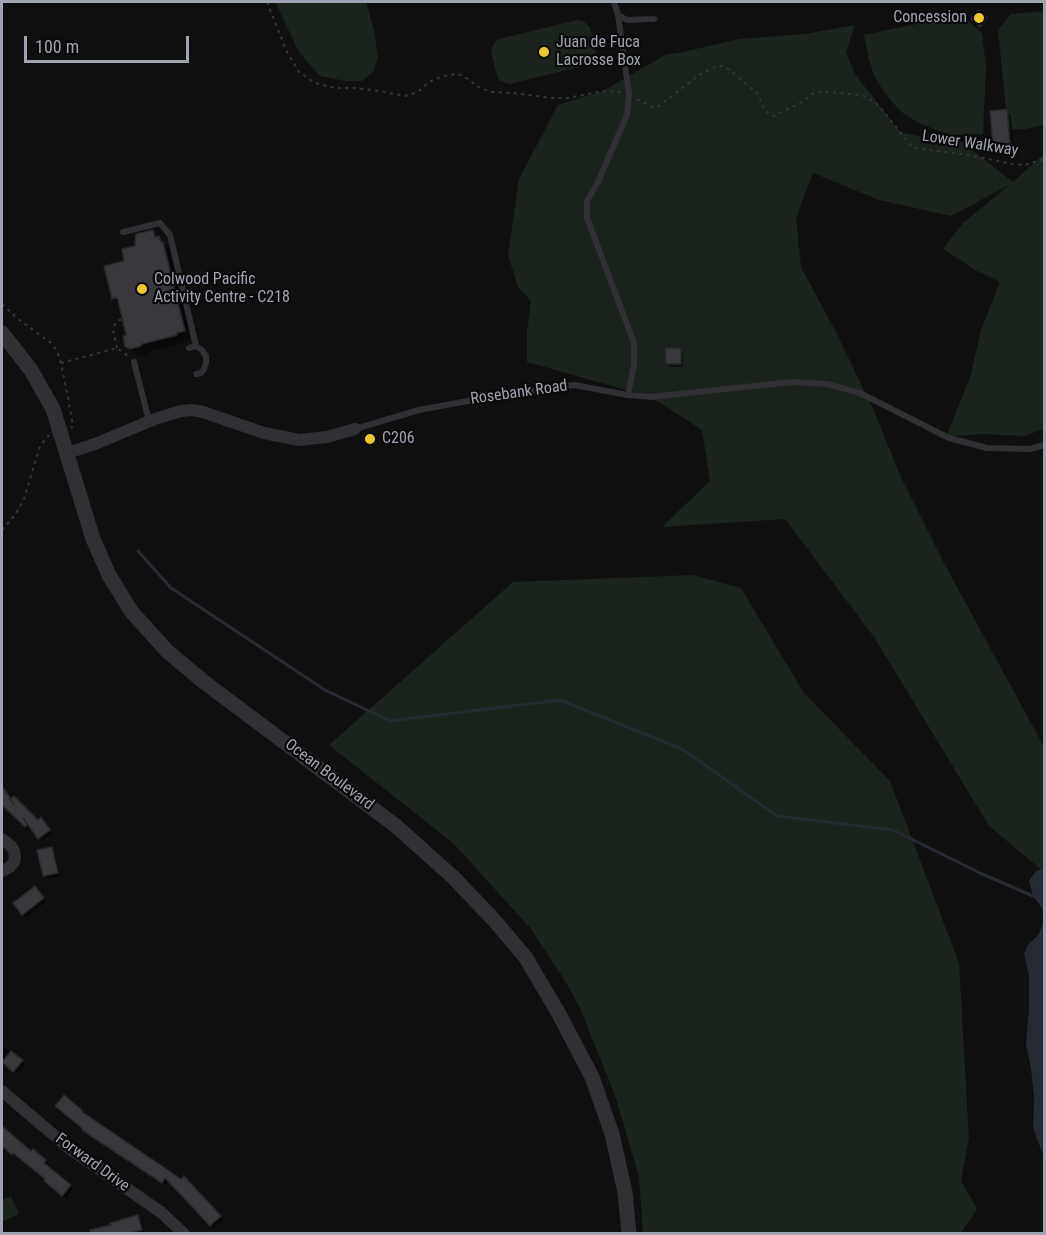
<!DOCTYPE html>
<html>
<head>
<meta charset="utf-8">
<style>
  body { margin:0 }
  #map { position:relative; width:1046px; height:1235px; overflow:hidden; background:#0f0f10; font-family:"Roboto Condensed",sans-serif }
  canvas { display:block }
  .frame { position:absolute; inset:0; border:3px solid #a0a3b1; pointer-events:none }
  .scale { position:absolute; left:24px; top:36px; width:165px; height:27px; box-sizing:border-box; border:3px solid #a0a3b1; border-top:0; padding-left:8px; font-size:18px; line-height:21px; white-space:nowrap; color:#a0a3b1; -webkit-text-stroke:4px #0a0a0b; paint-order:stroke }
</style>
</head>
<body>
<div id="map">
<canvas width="1046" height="1235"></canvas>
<div class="frame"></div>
<div class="scale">100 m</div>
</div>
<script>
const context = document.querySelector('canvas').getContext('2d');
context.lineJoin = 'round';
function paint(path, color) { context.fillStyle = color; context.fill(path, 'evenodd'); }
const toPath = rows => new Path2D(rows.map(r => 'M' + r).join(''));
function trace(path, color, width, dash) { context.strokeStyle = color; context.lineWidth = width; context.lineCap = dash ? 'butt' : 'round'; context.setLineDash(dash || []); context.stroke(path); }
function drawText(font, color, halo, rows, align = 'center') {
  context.font = font + ' "Roboto Condensed",sans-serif'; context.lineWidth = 4.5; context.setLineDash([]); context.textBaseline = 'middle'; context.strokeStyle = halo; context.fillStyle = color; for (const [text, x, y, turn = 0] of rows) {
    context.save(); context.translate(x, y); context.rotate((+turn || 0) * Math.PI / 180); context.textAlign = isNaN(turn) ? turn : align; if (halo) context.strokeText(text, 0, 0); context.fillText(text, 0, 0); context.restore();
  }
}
const green = toPath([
  [275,2,366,2,374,30,378,58,373,72,362,81,346,81,320,76,299,52],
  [1044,11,1044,125,1026,129,1008,130,998,30,1011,14],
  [963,16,982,33,986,66,983,134,953,135,1013,182,1044,154,1044,429,1024,436,982,434,946,437,970,378,981,330,1000,282,977,271,943,249,962,224,1009,185,951,216,879,200,813,173,796,218,801,267,838,336,874,411,901,477,944,563,1044,747,1044,872,989,826,874,637,785,519,662,527,710,481,702,430,651,397,527,362,527,333,531,301,518,287,508,255,519,179,558,105,603,91,665,55,683,52,739,39,804,34,855,25,846,52,855,74,900,132,923,137,949,135,919,123,904,114,892,102,882,89,874,75,869,60,864,35,934,20],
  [577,20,583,21,590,27,596,52,593,62,588,65,510,84,500,81,497,76,491,51,495,42,499,39],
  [693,575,741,588,804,693,890,781,959,963,969,1138,961,1181,977,1209,961,1233,643,1233,639,1177,616,1098,580,1008,567,984,531,929,454,844,329,745,513,582],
  [11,1196,19,1214,2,1222,2,1200]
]);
const water = toPath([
  [1041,869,1044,870,1044,918,1042,908,1033,896,1029,881,1035,872],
  [1044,921,1044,1157,1033,1128,1034,1097,1031,1068,1026,1044,1029,1009,1029,975,1024,954,1028,945,1039,934]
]);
const shadow = toPath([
  [1006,111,1011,116,1014,149,1000,150,995,145],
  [153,232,170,250,191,338,183,340,184,342,150,351,148,353,139,356,127,345,128,336,120,304,113,298,126,262,136,248],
  [680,349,683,353,683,367,670,367,667,363],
  [2,787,11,801,38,821,44,822,52,834,42,841,32,827,29,829,3,805,2,806],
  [51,849,54,852,60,876,48,879,44,875],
  [38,891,46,902,26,917,23,914],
  [2,1045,25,1064,17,1074,2,1061],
  [60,1109,81,1111,182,1181,184,1178,223,1220,214,1228,169,1180,165,1185,87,1133],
  [2,1129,31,1153,33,1151,45,1161,49,1164,47,1167,73,1189,66,1198,49,1184,47,1179,17,1155,16,1157,2,1145],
  [138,1217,141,1220,144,1233,87,1233]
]);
const stream = toPath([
  [138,551,171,588,325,690,390,721,560,700,682,749,777,816,893,830,980,873,1033,896]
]);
const building = toPath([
  [978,10,987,18,980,27,971,19,978,10],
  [1007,109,1010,144,993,145,990,111,1007,109],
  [153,230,155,237,159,236,161,242,163,242,185,331,177,333,177,335,142,344,141,346,130,349,125,346,123,336,126,335,118,300,116,298,112,299,104,266,124,261,122,249,135,246,136,234,153,230],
  [665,348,681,348,681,364,666,364,665,348],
  [2,786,14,804,10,799,14,796,38,820,41,817,50,830,38,839,23,818,28,825,25,827,2,805,2,786],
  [52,847,58,873,43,876,37,850,52,847],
  [35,886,44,898,22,915,13,903,35,886],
  [11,1051,23,1060,13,1072,2,1062,11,1051],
  [64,1095,82,1110,81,1111,122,1139,181,1179,184,1176,221,1216,210,1226,165,1178,162,1183,82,1130,82,1128,55,1106,64,1095],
  [2,1126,31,1151,33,1149,46,1160,44,1163,71,1185,62,1196,44,1181,45,1179,13,1153,12,1155,2,1146,2,1126],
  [138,1215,142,1230,128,1233,90,1233,90,1230,111,1225,110,1223,138,1215]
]);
const path = toPath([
  [267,2,287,52,299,72,315,83,335,88,353,88,373,90,405,96,418,92,429,82,443,76,456,74,462,75,480,88,492,92,513,93,552,98,568,98,603,91,621,92],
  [637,99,652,107,659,106,699,75,715,67,722,66,730,70,758,94,765,111,774,116,804,101,815,92,827,92,862,95,877,104,883,111,913,148,968,155,1012,164,1025,165,1044,159],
  [2,304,18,319,51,343,57,351,61,363,68,398,73,426,71,428],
  [117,348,113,330,114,326,116,322,122,319],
  [61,363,117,348,128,356],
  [2,530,15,515,24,499,40,446,49,435]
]);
const service = toPath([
  [614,2,618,15,627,20,654,19],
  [618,15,629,94,627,115,598,182,587,201,587,218,634,343,634,364,628,395],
  [123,232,160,223,170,235,196,346],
  [189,348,196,346,202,350,206,356,206,363,204,369,201,373,196,374],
  [134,362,149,421],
  [355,429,419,410,495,396,574,385,628,395,651,397,792,382,827,384,860,393,949,438,987,448,1030,449,1044,445]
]);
const minor = toPath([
  [67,453,95,444,155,419,181,411,192,410,203,412,264,433,299,440,327,437,355,429],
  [2,839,11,846,14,851,15,857,14,862,10,867,2,871],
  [2,1091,69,1148,162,1213,184,1234]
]);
const tertiary = toPath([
  [2,333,31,370,53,409,93,539,109,575,131,611,167,651,204,682,396,826,453,877,494,920,526,958,559,1014,592,1077,612,1134,625,1192,629,1234]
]);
const markers = [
  [979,18,6,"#f1c926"],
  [544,52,6,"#f1c926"],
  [142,289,6,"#f1c926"],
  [370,439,6,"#f1c926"]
];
const poiNames = [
  ["Concession",967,18,"right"],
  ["Juan de Fuca",556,43],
  ["Lacrosse Box",556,61],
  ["Colwood Pacific",154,280],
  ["Activity Centre - C218",154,298],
  ["C206",382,439]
];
const streetNames = [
  ["Lower Walkway",970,144,9],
  ["Rosebank Road",519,393,-8],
  ["Ocean Boulevard",329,775,37],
  ["Forward Drive",92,1163,36]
];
paint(green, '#1b231d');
paint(water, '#262b33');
paint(shadow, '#0007');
trace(stream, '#262b33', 3);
paint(building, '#39393d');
trace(building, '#29292c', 1.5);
trace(path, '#36373c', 2, [3, 4.5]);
trace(service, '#303035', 6);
trace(minor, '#303035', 12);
trace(tertiary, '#303035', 15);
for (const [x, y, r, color] of markers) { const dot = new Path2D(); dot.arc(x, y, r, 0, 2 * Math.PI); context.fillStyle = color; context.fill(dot); trace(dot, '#0a0a0b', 2); }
drawText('16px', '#a0a3b1', '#0a0a0b', poiNames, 'left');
drawText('16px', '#a0a3b1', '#0a0a0b', streetNames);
</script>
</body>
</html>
